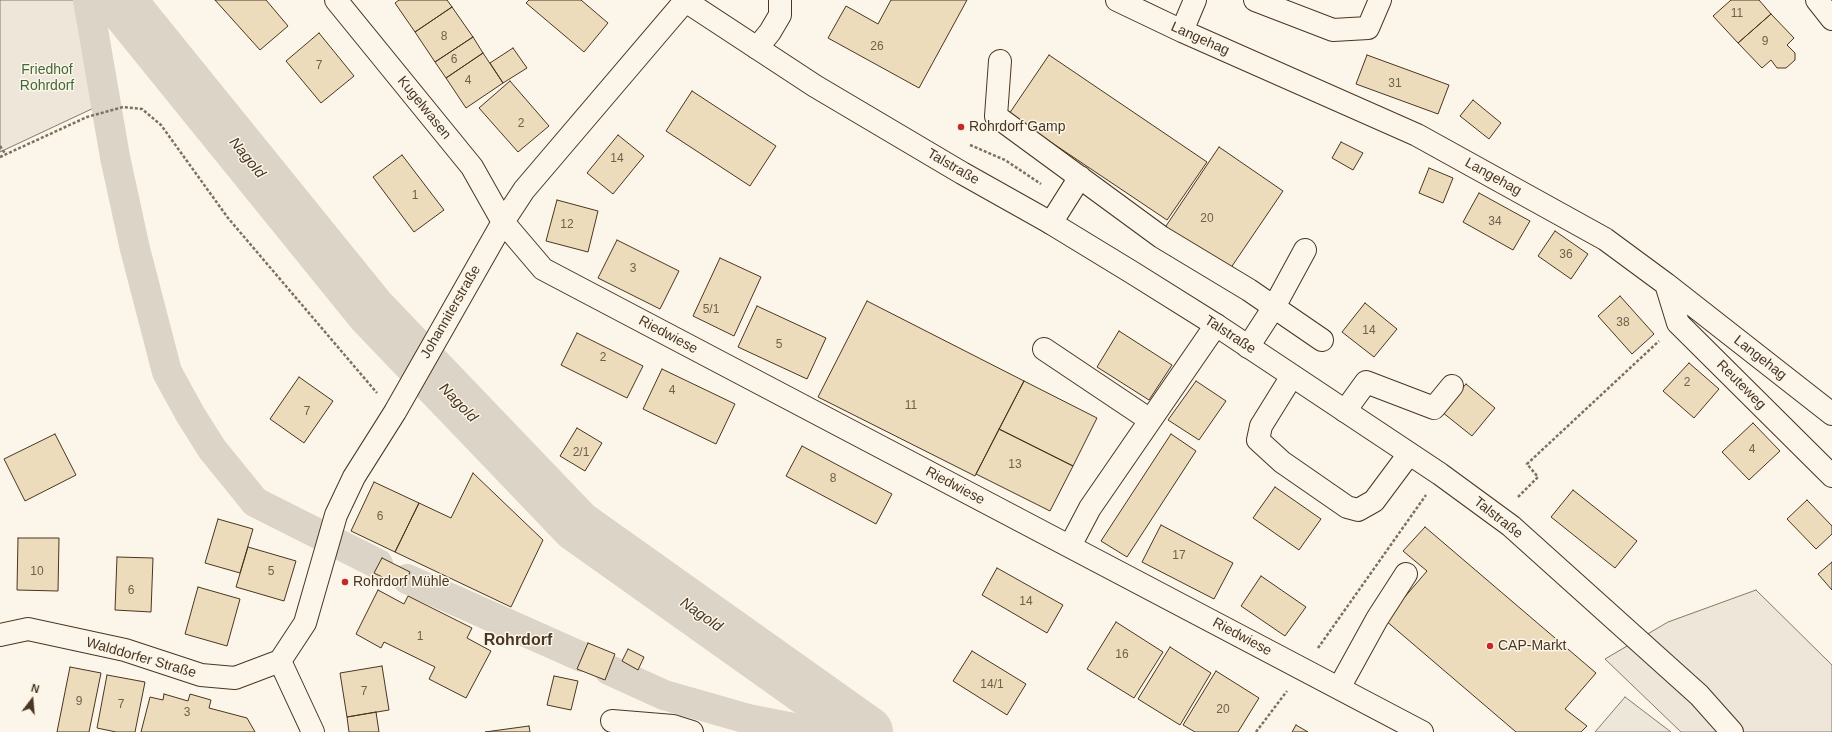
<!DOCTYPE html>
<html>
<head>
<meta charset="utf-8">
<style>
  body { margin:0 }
  #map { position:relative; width:1832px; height:732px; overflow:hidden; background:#fbf6e9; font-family:Arial,sans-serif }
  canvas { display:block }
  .north { position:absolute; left:12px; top:680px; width:40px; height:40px; -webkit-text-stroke:3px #fbf6e9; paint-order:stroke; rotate:16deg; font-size:11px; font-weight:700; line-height:16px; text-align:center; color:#4a3520 }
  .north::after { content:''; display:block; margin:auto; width:14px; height:18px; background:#4a3520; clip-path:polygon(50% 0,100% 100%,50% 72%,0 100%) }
</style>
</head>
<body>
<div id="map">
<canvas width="1832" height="732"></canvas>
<div class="north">N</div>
</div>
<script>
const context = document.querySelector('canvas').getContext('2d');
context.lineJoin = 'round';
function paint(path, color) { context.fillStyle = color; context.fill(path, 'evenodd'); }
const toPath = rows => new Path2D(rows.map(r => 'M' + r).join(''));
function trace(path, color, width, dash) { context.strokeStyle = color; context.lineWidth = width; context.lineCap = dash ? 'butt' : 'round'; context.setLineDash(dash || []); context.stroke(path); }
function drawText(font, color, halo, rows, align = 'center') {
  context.font = font + ' Arial,sans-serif'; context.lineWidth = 3; context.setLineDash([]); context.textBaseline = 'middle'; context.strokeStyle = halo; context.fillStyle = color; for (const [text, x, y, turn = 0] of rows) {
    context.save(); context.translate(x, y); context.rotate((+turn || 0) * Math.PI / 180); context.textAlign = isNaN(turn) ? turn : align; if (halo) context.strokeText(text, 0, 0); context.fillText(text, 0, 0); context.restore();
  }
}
const green = toPath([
  [0,0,77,0,82,7,98,106,0,152,0,0],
  [1756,590,1832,665,1832,732,1681,732,1605,659,1668,622,1756,590]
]);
const parking = toPath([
  [1625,697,1671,732,1595,732,1625,697]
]);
const canal = toPath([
  [88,0,115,157,135,249,167,372,190,414,212,449,255,502,378,564],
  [407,579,582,657],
  [609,670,664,695,748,719,814,732]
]);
const river = toPath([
  [119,0,371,311,577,526,867,732]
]);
const building = toPath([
  [215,0,266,0,288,26,260,50,215,0],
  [399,0,447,0,452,7,415,32,395,3,399,0],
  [529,0,581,0,608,23,584,52,526,3,529,0],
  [891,0,967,0,919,88,828,38,846,6,878,24,891,0],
  [1731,0,1759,0,1771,14,1738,43,1713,16,1731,0],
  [452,7,473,37,435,62,415,32,452,7],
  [1771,14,1794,38,1787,45,1795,53,1795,60,1786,68,1777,68,1771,60,1762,68,1738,43,1771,14],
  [319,33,354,76,321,103,286,61,319,33],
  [473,37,483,53,446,78,435,62,473,37],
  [513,48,527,68,503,83,490,63,513,48],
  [483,53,503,83,466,108,446,78,483,53],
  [1049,55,1207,162,1167,220,1009,114,1049,55],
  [1367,55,1449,85,1438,114,1356,84,1367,55],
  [510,81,549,126,518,152,479,108,510,81],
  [692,91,776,146,750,186,666,131,692,91],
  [1473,100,1501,123,1489,139,1460,116,1473,100],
  [618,135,644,156,613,194,587,173,618,135],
  [1341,142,1363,153,1353,170,1332,158,1341,142],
  [1219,147,1283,191,1228,272,1164,229,1219,147],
  [402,155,444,210,414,232,373,177,402,155],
  [1429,168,1453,178,1443,203,1419,193,1429,168],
  [1479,193,1530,221,1513,250,1463,222,1479,193],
  [557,200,598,211,588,252,546,241,557,200],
  [1555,231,1588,254,1571,279,1538,256,1555,231],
  [617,240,679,271,660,309,598,278,617,240],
  [720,258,761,277,734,336,693,316,720,258],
  [1620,296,1654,334,1632,354,1598,316,1620,296],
  [867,301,1024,381,975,476,818,397,867,301],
  [1365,303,1397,329,1374,357,1342,332,1365,303],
  [757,306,826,338,807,379,738,347,757,306],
  [1119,331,1172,365,1149,400,1097,367,1119,331],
  [577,333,643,366,627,398,561,365,577,333],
  [1689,363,1719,389,1694,418,1663,391,1689,363],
  [662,369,735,404,716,444,643,409,662,369],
  [299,377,333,401,304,443,270,419,299,377],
  [1024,381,1097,418,1073,466,999,429,1024,381],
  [1196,381,1226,401,1199,440,1168,420,1196,381],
  [1466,384,1495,408,1472,436,1442,412,1466,384],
  [1753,423,1780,451,1749,480,1722,452,1753,423],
  [577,428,602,443,585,471,560,456,577,428],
  [999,429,1073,466,1050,511,976,474,999,429],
  [55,434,76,475,25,501,4,459,55,434],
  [1171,434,1196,451,1127,557,1101,541,1171,434],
  [802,446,892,494,876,524,786,476,802,446],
  [473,473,543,540,511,607,395,552,419,503,451,518,473,473],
  [374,482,419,503,395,552,351,531,374,482],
  [1275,487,1321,519,1299,550,1253,518,1275,487],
  [1573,490,1637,541,1615,568,1551,517,1573,490],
  [1807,500,1832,526,1832,534,1816,549,1787,519,1807,500],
  [218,519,253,529,240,573,205,563,218,519],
  [1161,525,1233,563,1214,599,1142,562,1161,525],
  [1425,527,1596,673,1565,709,1587,726,1581,732,1516,732,1385,620,1427,571,1403,551,1425,527],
  [18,538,59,538,58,591,17,590,18,538],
  [248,547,296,561,284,601,236,587,248,547],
  [117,557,153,558,151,612,115,610,117,557],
  [382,558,410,572,403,587,374,573,382,558],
  [1832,562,1832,590,1818,574,1832,562],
  [997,568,1063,605,1047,633,982,595,997,568],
  [1261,576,1306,607,1285,636,1241,606,1261,576],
  [198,587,240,599,227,646,185,634,198,587],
  [378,590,404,604,408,596,472,628,467,638,491,651,466,698,429,679,435,667,384,642,381,648,356,634,378,590],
  [1116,622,1163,652,1134,698,1087,669,1116,622],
  [588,643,615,654,605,680,577,669,588,643],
  [1170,647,1211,673,1180,725,1138,699,1170,647],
  [628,649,644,657,638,670,622,661,628,649],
  [972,651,1026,684,1007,715,953,681,972,651],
  [382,666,389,710,347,717,340,673,382,666],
  [70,667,101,673,89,732,57,732,70,667],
  [1216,671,1259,698,1238,732,1195,732,1183,725,1216,671],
  [107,675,145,682,135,732,116,732,97,728,107,675],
  [554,676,578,681,571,710,547,705,554,676],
  [164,694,188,701,190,694,211,700,209,708,247,718,255,732,141,732,150,697,163,700,164,694],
  [376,712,379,732,349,732,347,717,376,712],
  [1296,725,1308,732,1292,732,1296,725],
  [529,726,530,732,485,732,529,726]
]);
const path = toPath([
  [970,145,1005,160,1041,184],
  [0,146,6,155],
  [0,157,87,117,123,107,142,109,161,125,228,218,377,393],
  [1518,497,1538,477,1527,464,1659,341],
  [1318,648,1426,495],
  [1256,732,1287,691]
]);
const minor = toPath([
  [336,0,472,167,503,222,543,269,1422,732],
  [1117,0,1182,31,1417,135,1605,239,1666,284,1832,414],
  [1255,0,1333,30,1368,28,1380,0],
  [1817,0,1832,19],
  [1182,31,1195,0],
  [757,48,770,32,780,15,780,0],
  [1000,61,996,116,1161,237,1249,290,1322,340],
  [1051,223,1080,177],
  [1666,284,1678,323,1832,476],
  [1248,347,1274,307,1305,250],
  [1044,349,1150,420],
  [1292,376,1261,426,1258,440,1282,462,1347,507,1358,510,1374,501,1409,454],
  [1345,411,1366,382,1434,408,1452,386],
  [1070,546,1090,508,1216,325],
  [0,635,28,629,125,650,201,675,235,678,280,661],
  [280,661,305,623,336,515,354,477,395,412,503,222,524,190,685,1],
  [280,661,313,732],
  [1339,688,1377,619,1406,574],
  [612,721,673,726,692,732]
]);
const major = toPath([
  [684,0,815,86,962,173,1051,223,1133,273,1216,325,1440,474,1511,526,1699,695,1732,732]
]);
const markers = [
  [961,127,4,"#c62828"],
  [345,582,4,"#c62828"],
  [1490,646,4,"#c62828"]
];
const numberNames = [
  ["11",1737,14],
  ["8",444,37],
  ["9",1765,42],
  ["26",877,47],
  ["6",454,60],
  ["7",319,66],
  ["4",468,81],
  ["31",1395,84],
  ["2",521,124],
  ["14",617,159],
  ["1",415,196],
  ["20",1207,219],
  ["34",1495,222],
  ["12",567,225],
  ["36",1566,255],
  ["3",633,269],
  ["5/1",711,310],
  ["38",1623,323],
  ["14",1369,331],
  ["5",779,345],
  ["2",603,358],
  ["2",1687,383],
  ["4",672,391],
  ["11",911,406],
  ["7",307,412],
  ["4",1752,450],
  ["2/1",581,453],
  ["13",1015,465],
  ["8",833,479],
  ["6",380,517],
  ["17",1179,556],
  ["10",37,572],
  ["5",271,572],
  ["6",131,591],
  ["14",1026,602],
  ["1",420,637],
  ["16",1122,655],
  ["14/1",992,685],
  ["7",364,692],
  ["9",79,702],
  ["7",121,705],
  ["20",1223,710],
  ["3",187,713]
];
const streetNames = [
  ["Langehag",1200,39,24],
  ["Kugelwasen",424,108,51],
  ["Talstraße",953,167,30],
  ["Langehag",1493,177,29],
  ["Johanniterstraße",451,312,-60],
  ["Riedwiese",668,335,28],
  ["Talstraße",1230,335,33],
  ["Langehag",1760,358,38],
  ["Reuteweg",1741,385,45],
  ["Riedwiese",955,486,28],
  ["Talstraße",1498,518,38],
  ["Riedwiese",1242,637,28],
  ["Walddorfer Straße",141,658,16]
];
const parkNames = [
  ["Friedhof",47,70],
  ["Rohrdorf",47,86]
];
const poiNames = [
  ["Rohrdorf Gamp",969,127],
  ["Rohrdorf Mühle",353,582],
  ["CAP-Markt",1498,646]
];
const waterNames = [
  ["Nagold",247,158,51],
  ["Nagold",458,403,46],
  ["Nagold",701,615,35]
];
const quarterNames = [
  ["Rohrdorf",518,641]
];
paint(green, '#ede6d9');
trace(green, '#887966', 1);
paint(parking, '#ede7d9');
trace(parking, '#887966', 1);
trace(canal, '#dcd4c6', 30);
trace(river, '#dcd4c6', 52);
paint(building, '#ecdcbc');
trace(building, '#4a3520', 1);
trace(minor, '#4a3520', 24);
trace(major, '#4a3520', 24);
trace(path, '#7f6f5c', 2.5, [3, 2]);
trace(minor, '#fbf6e9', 22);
trace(major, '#fbf6e9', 22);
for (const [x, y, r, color] of markers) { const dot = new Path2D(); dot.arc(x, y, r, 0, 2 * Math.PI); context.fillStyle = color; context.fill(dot); trace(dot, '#fbf6e9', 1.5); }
drawText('12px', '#725f47', null, numberNames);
drawText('14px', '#4a3520', '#fbf6e9', streetNames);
drawText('14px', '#436837', '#fbf6e9', parkNames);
drawText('14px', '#4a3520', '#fbf6e9', poiNames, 'left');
drawText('italic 15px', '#4a3520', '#fbf6e9', waterNames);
drawText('bold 16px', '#4a3520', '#fbf6e9', quarterNames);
</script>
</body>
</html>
